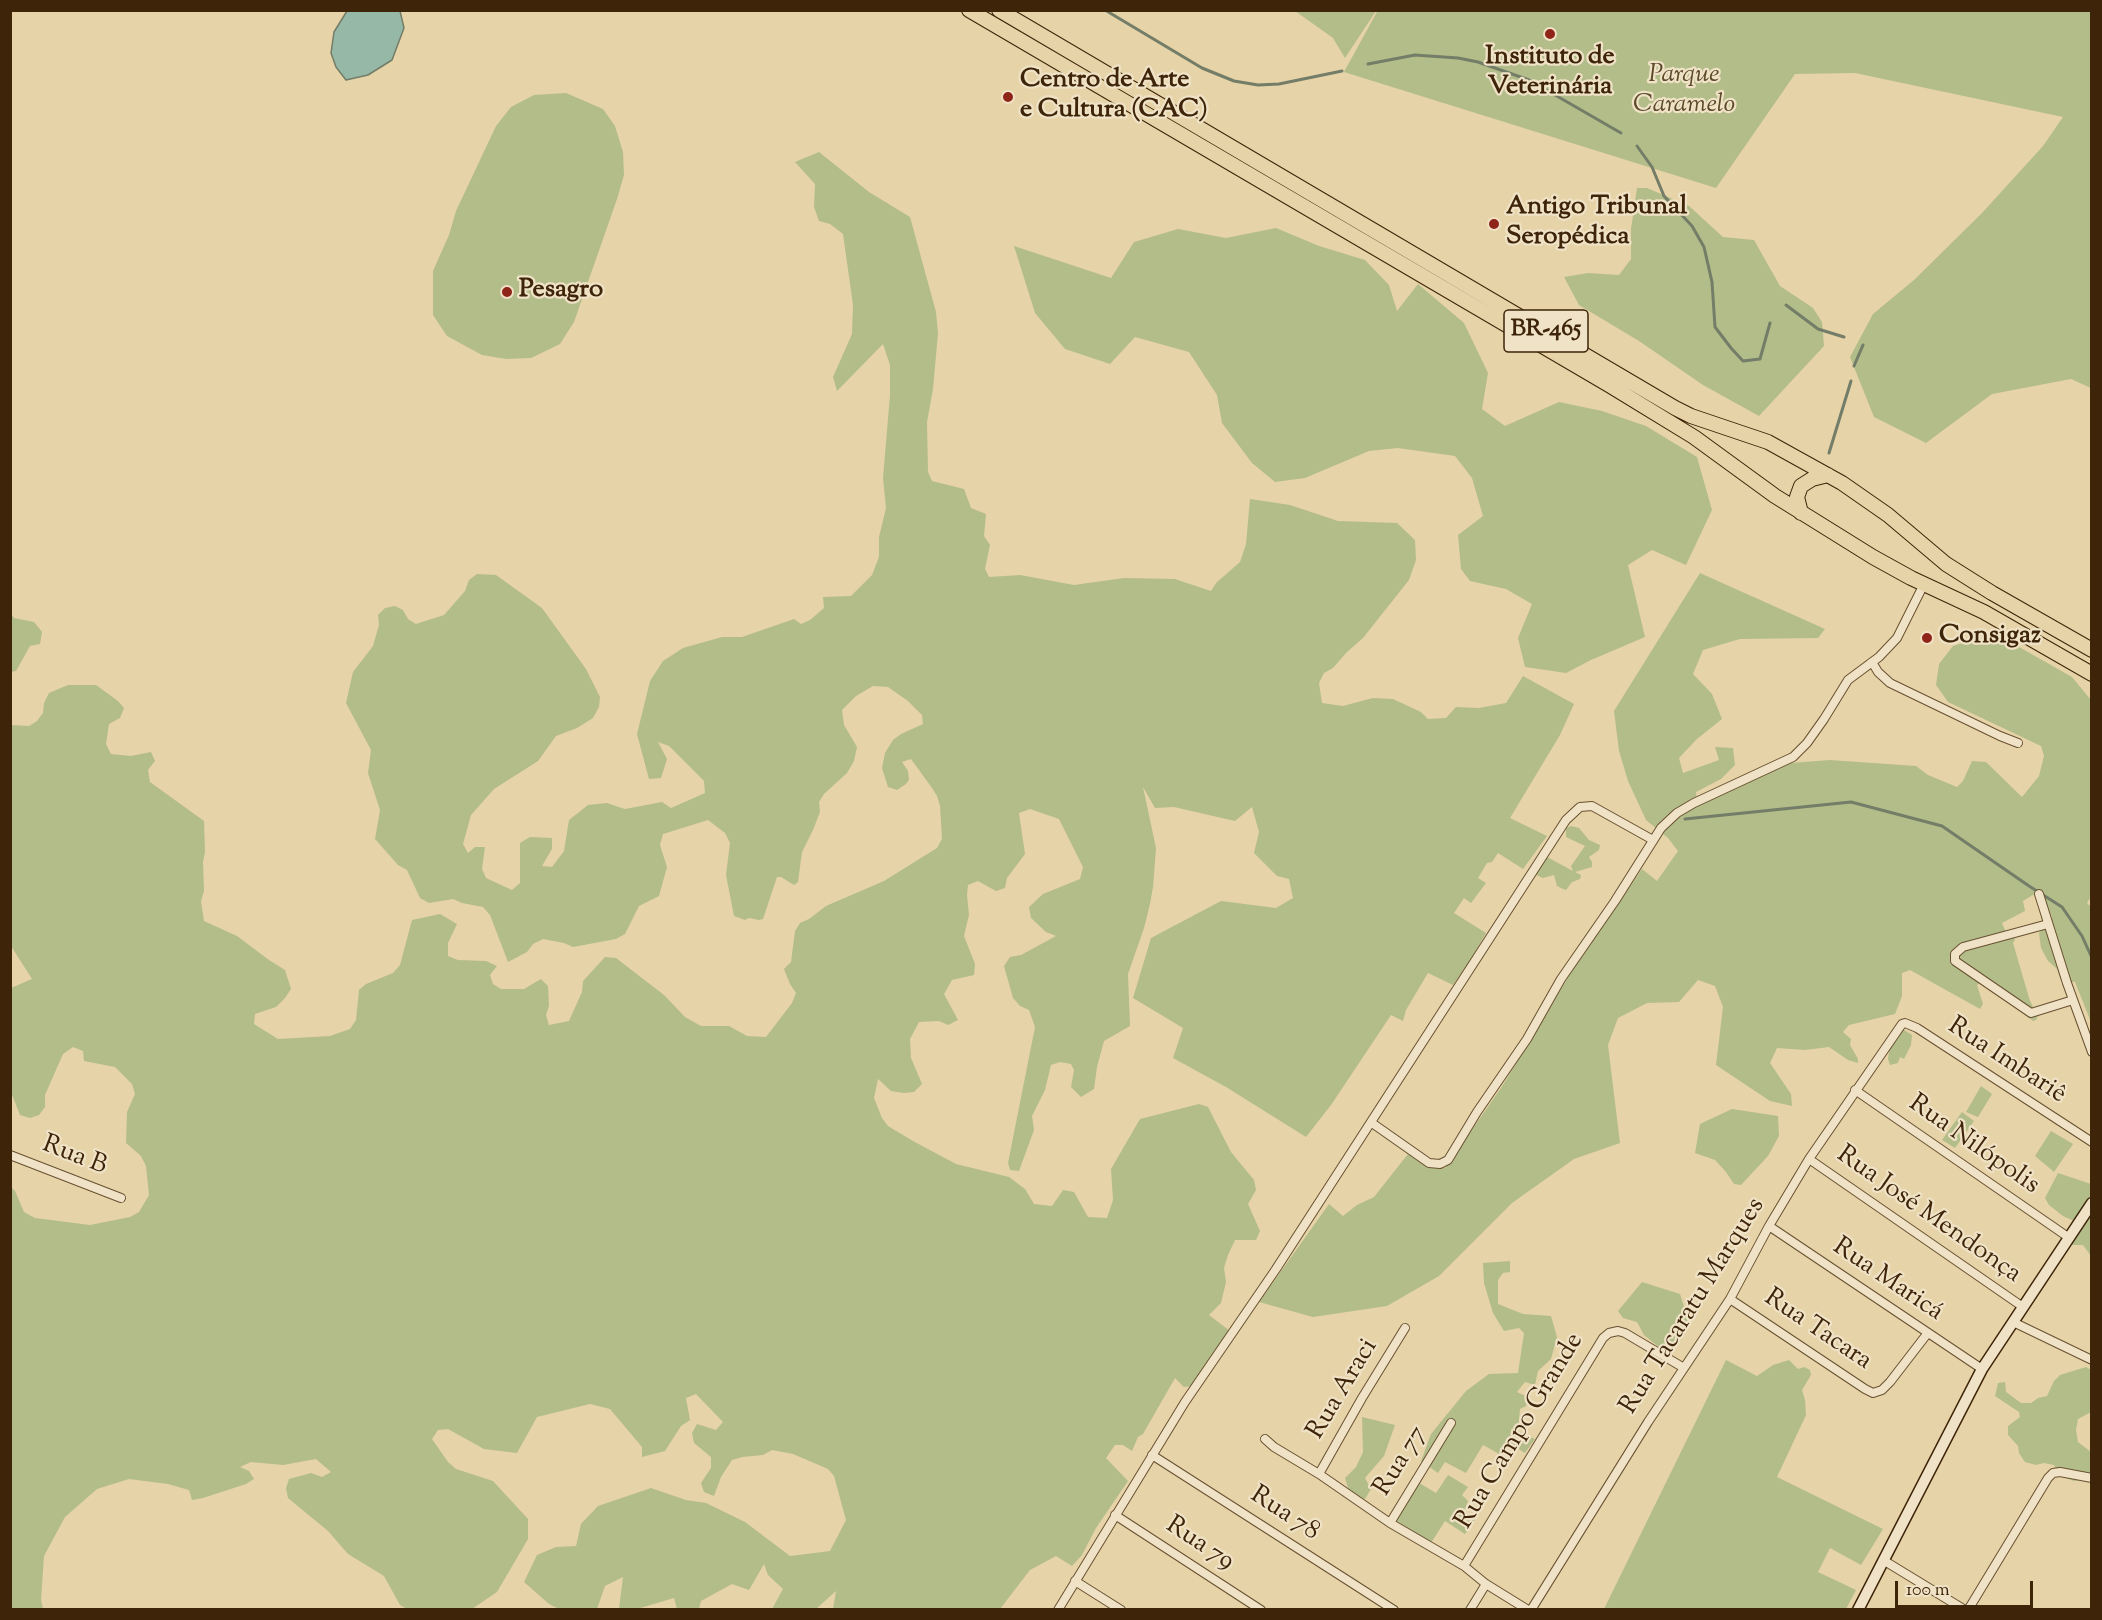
<!DOCTYPE html>
<html>
<head>
<meta charset="utf-8">
<style>
  body { margin:0 }
  #map { position:relative; width:2102px; height:1620px; overflow:hidden; background:#e6d3a8; font-family:"Sorts Mill Goudy",serif }
  canvas { display:block }
  .frame { position:absolute; inset:0; border:12px solid #3e2408; pointer-events:none }
  .scale { position:absolute; left:1895px; top:1581px; width:138px; height:27px; box-sizing:border-box; border:3px solid #3e2408; border-top:0; padding-left:8px; font-size:18px; line-height:21px; white-space:nowrap; color:#3e2408; -webkit-text-stroke:4px #efe2c6; paint-order:stroke }
</style>
</head>
<body>
<div id="map">
<canvas width="2102" height="1620"></canvas>
<div class="frame"></div>
<div class="scale">100 m</div>
</div>
<script>
const context = document.querySelector('canvas').getContext('2d');
context.lineJoin = 'round';
function paint(path, color) { context.fillStyle = color; context.fill(path, 'evenodd'); }
const toPath = rows => new Path2D(rows.map(r => 'M' + r).join(''));
function trace(path, color, width, dash) { context.strokeStyle = color; context.lineWidth = width; context.lineCap = dash ? 'butt' : 'round'; context.setLineDash(dash || []); context.stroke(path); }
function drawText(font, color, halo, rows, align = 'center') {
  context.font = font + ' "Sorts Mill Goudy",serif'; context.lineWidth = 4.5; context.setLineDash([]); context.textBaseline = 'middle'; context.strokeStyle = halo; context.fillStyle = color; for (const [text, x, y, turn = 0] of rows) {
    context.save(); context.translate(x, y); context.rotate((+turn || 0) * Math.PI / 180); context.textAlign = isNaN(turn) ? turn : align; if (halo) context.strokeText(text, 0, 0); context.fillText(text, 0, 0); context.restore();
  }
}
const green = toPath([
  [1378,10,2091,11,2091,388,2071,379,1992,394,1926,443,1874,417,1850,357,1873,314,1914,280,1982,213,2043,146,2063,117,1855,73,1795,74,1716,188,1344,72],
  [1295,11,1376,11,1345,58,1333,38],
  [566,93,603,109,615,126,623,152,624,175,617,199,574,322,560,344,531,358,506,359,482,355,447,336,433,315,433,271,449,235,456,211,496,126,511,107,534,95],
  [819,152,869,192,910,217,936,312,938,333,933,389,927,422,928,472,932,481,964,489,971,508,986,514,984,536,990,545,985,569,989,577,1020,575,1074,585,1124,578,1175,579,1211,591,1216,583,1240,562,1246,544,1250,499,1290,505,1338,521,1397,523,1415,540,1416,560,1409,580,1363,638,1346,653,1333,668,1324,673,1319,683,1322,703,1343,706,1373,698,1393,699,1421,712,1428,719,1446,718,1456,707,1479,708,1506,703,1523,676,1574,704,1560,735,1510,818,1547,836,1523,869,1498,853,1492,862,1487,863,1478,878,1486,883,1471,903,1464,898,1454,913,1486,933,1469,962,1453,985,1428,973,1406,1010,1403,1021,1391,1015,1331,1105,1306,1137,1226,1087,1173,1058,1183,1028,1133,998,1151,938,1221,901,1276,908,1293,898,1289,879,1277,876,1254,853,1259,832,1252,807,1235,821,1174,807,1155,808,1143,787,1156,848,1153,887,1150,904,1144,928,1128,974,1130,1026,1104,1041,1097,1067,1094,1089,1081,1097,1071,1087,1074,1070,1071,1064,1060,1062,1051,1065,1045,1090,1032,1116,1034,1130,1019,1171,1010,1170,1008,1163,1035,1027,1029,1010,1020,1006,1013,998,1004,966,1010,957,1021,955,1056,936,1046,932,1031,918,1029,907,1043,894,1080,879,1083,867,1059,819,1030,809,1019,813,1025,854,1007,878,1005,888,996,891,978,881,968,885,967,895,969,915,964,936,975,964,974,975,952,980,944,994,958,1020,948,1025,939,1021,919,1022,910,1039,911,1058,922,1084,914,1092,904,1093,891,1091,878,1079,874,1098,882,1118,888,1126,913,1141,956,1164,1009,1177,1025,1189,1034,1204,1052,1206,1063,1190,1074,1192,1088,1217,1107,1218,1113,1200,1111,1169,1140,1119,1199,1104,1208,1107,1231,1152,1254,1180,1256,1190,1248,1204,1260,1231,1256,1240,1235,1240,1228,1255,1224,1268,1226,1282,1221,1303,1209,1315,1230,1331,1203,1373,1191,1386,1184,1387,1175,1378,1143,1434,1138,1437,1132,1451,1123,1445,1115,1445,1106,1458,1128,1481,1096,1528,1082,1555,1072,1566,1056,1556,1030,1570,1000,1609,833,1609,836,1591,816,1609,772,1609,783,1589,768,1575,764,1564,749,1590,732,1584,701,1601,699,1609,677,1609,674,1598,637,1609,619,1609,623,1577,605,1586,597,1609,559,1609,549,1604,524,1582,537,1555,556,1547,576,1546,581,1524,598,1506,651,1488,686,1500,706,1503,745,1522,790,1556,830,1551,846,1520,834,1476,828,1469,793,1454,772,1450,763,1455,742,1457,732,1460,721,1477,714,1496,704,1492,701,1483,711,1468,711,1457,694,1443,692,1433,697,1424,716,1430,723,1422,696,1394,686,1398,690,1420,681,1426,665,1451,642,1457,642,1447,610,1409,590,1404,537,1417,517,1453,484,1449,448,1429,438,1430,432,1439,448,1462,456,1469,493,1481,528,1519,528,1539,497,1592,472,1609,407,1609,400,1605,384,1576,348,1554,328,1531,288,1498,286,1488,289,1479,311,1473,322,1477,331,1472,316,1459,283,1465,251,1462,240,1467,249,1471,254,1479,246,1484,203,1498,192,1500,189,1490,168,1484,129,1479,97,1489,65,1517,44,1556,41,1600,43,1609,11,1609,10,1186,15,1191,24,1212,35,1218,90,1225,130,1217,139,1212,149,1195,146,1166,141,1156,126,1143,127,1112,135,1094,132,1084,115,1067,84,1061,83,1051,73,1047,63,1054,45,1095,45,1107,39,1115,30,1118,20,1115,11,1092,11,988,32,979,11,946,11,725,29,726,37,721,43,713,44,703,49,693,68,685,96,685,118,701,124,708,120,718,109,724,106,744,111,754,131,756,151,752,155,761,148,770,150,782,204,821,205,852,203,862,204,891,201,901,204,921,237,936,269,960,285,970,291,989,285,998,276,1007,255,1014,254,1024,278,1039,330,1036,350,1029,356,1020,359,990,366,984,393,973,400,965,412,920,440,914,457,924,448,943,448,956,458,960,486,961,497,966,490,975,493,984,501,989,524,989,541,979,548,986,549,1006,546,1015,549,1025,569,1021,582,992,583,981,605,957,616,958,664,995,685,1017,701,1026,729,1026,747,1036,766,1037,792,1003,796,993,790,984,784,969,791,962,795,931,800,923,809,919,826,906,884,881,937,848,942,839,940,806,937,796,932,788,911,759,902,762,908,771,909,780,906,784,897,790,888,787,882,768,885,753,893,740,901,734,923,724,922,715,908,701,888,687,873,686,856,696,842,710,844,725,857,747,854,761,847,773,824,794,819,802,820,812,813,830,802,852,798,882,794,885,781,877,777,877,763,919,759,920,749,918,745,920,734,916,726,875,730,843,725,833,708,820,663,834,660,845,667,867,659,896,639,906,625,934,616,939,573,947,564,943,543,939,533,944,527,952,508,962,490,915,483,907,462,903,453,899,429,903,420,898,407,870,398,865,375,839,380,810,368,773,371,750,346,703,353,672,373,646,379,625,378,615,385,608,395,606,403,610,408,619,416,624,444,615,465,591,469,580,477,574,496,575,542,608,586,669,600,697,599,707,593,718,577,728,556,736,538,761,494,789,471,815,463,844,468,853,475,847,485,847,482,869,486,878,512,890,520,883,520,843,530,837,552,838,552,849,542,866,552,867,564,851,569,820,588,805,607,803,625,809,662,802,671,808,705,793,704,781,669,746,658,742,667,759,661,778,649,779,637,734,650,681,663,661,683,648,722,637,742,637,794,619,801,624,810,620,824,608,823,597,851,596,872,575,879,557,879,537,886,508,883,478,890,395,890,365,883,344,837,391,833,377,852,334,853,305,843,234,830,224,819,221,814,207,815,184,795,162],
  [1637,188,1647,188,1689,206,1723,237,1754,240,1780,286,1813,308,1822,322,1824,346,1759,416,1703,385,1639,341,1579,305,1564,277,1588,273,1619,275,1631,259,1631,229],
  [1276,228,1319,246,1365,260,1389,285,1397,311,1418,284,1464,323,1488,373,1482,409,1505,426,1559,402,1602,411,1646,426,1697,457,1712,510,1686,565,1652,550,1628,565,1645,637,1591,660,1566,673,1525,667,1518,638,1532,604,1506,589,1470,581,1461,569,1458,535,1483,516,1472,478,1455,456,1398,448,1369,451,1305,478,1275,482,1252,463,1222,423,1217,395,1189,352,1135,337,1110,364,1065,349,1035,313,1014,246,1111,278,1134,242,1178,229,1226,238],
  [1700,573,1825,629,1818,638,1740,639,1703,650,1693,674,1712,694,1722,719,1697,739,1679,758,1683,773,1719,760,1715,747,1733,748,1735,765,1721,779,1696,792,1697,804,1791,763,1830,760,1916,766,1928,775,1957,787,1963,781,1972,761,1986,762,2022,797,2039,776,2044,756,2041,746,1948,702,1936,685,1939,664,1953,646,1978,638,2012,643,2072,677,2091,700,2092,895,2087,903,2092,908,2091,1022,2075,982,2061,981,2057,969,2048,961,2041,948,2039,933,2052,917,2041,890,2023,901,2025,911,2002,923,2007,935,2014,937,2015,940,2013,943,2030,1001,2038,1016,2036,1020,2033,1021,1982,982,1977,985,1983,1004,1980,1009,1910,970,1902,973,1902,996,1895,1014,1849,1025,1843,1032,1851,1039,1850,1045,1858,1059,1858,1063,1848,1060,1829,1047,1805,1050,1777,1048,1770,1063,1791,1094,1792,1106,1770,1101,1716,1065,1723,1007,1715,986,1698,980,1679,1002,1647,1003,1618,1018,1608,1045,1620,1143,1574,1159,1512,1203,1439,1276,1387,1306,1313,1317,1259,1302,1329,1204,1343,1216,1357,1205,1374,1197,1408,1154,1445,1168,1501,1088,1575,966,1642,869,1657,881,1678,851,1668,838,1646,820,1628,781,1619,751,1614,711],
  [11,614,14,618,34,622,42,632,40,644,30,646,16,671,11,672],
  [1571,826,1579,828,1589,840,1600,845,1599,850,1589,857,1592,862,1592,867,1575,872,1581,875,1580,879,1572,882,1566,890,1563,889,1557,886,1554,875,1543,878,1534,874,1545,856,1573,871,1571,866,1585,846,1566,837,1566,828],
  [1904,1030,1912,1035,1911,1045,1904,1059,1900,1057,1898,1063,1890,1065,1888,1059,1890,1045,1899,1031],
  [1981,1086,1992,1094,1978,1117,1966,1112],
  [1732,1109,1778,1116,1779,1136,1768,1156,1741,1185,1734,1184,1726,1172,1715,1160,1695,1153,1700,1124],
  [1962,1112,1974,1121,1955,1148,1942,1140],
  [2051,1131,2073,1144,2054,1172,2035,1156],
  [2058,1173,2091,1184,2091,1256,2083,1245,2071,1245,2081,1224,2063,1216,2049,1205,2045,1198],
  [1510,1261,1510,1272,1503,1273,1498,1280,1498,1304,1523,1314,1551,1316,1557,1337,1551,1359,1538,1371,1535,1385,1525,1382,1517,1392,1530,1398,1526,1406,1520,1409,1518,1431,1535,1439,1525,1453,1509,1443,1501,1455,1483,1445,1466,1473,1445,1462,1438,1473,1421,1461,1431,1434,1466,1391,1489,1374,1518,1373,1524,1333,1519,1328,1504,1331,1493,1313,1484,1283,1483,1263],
  [1642,1282,1680,1294,1688,1319,1675,1347,1667,1350,1660,1348,1644,1335,1637,1322,1623,1318,1618,1311],
  [1726,1360,1757,1376,1773,1365,1789,1360,1798,1369,1804,1367,1810,1370,1811,1375,1802,1390,1805,1400,1806,1415,1777,1477,1883,1529,1861,1565,1830,1548,1818,1572,1856,1590,1846,1609,1604,1609],
  [2086,1367,2091,1370,2091,1412,2078,1419,2076,1430,2078,1442,2091,1452,2091,1473,2082,1480,2074,1481,2059,1475,2054,1465,2044,1463,2036,1465,2025,1462,2019,1453,2018,1446,2008,1435,2008,1426,2020,1417,2019,1412,1995,1396,1998,1383,2005,1382,2006,1392,2021,1403,2031,1403,2038,1398,2047,1396,2054,1381,2060,1375],
  [1362,1417,1395,1425,1384,1456,1365,1478,1371,1489,1365,1499,1357,1498,1349,1491,1345,1478,1356,1467,1363,1452],
  [1448,1475,1468,1487,1462,1495,1468,1501,1464,1512,1475,1519,1465,1534,1445,1521,1431,1543,1392,1518,1416,1481,1436,1493]
]);
const water = toPath([
  [347,11,400,11,404,28,392,60,368,75,346,80,336,67,331,53,334,32,347,11]
]);
const stream = toPath([
  [1105,10,1202,68,1234,81,1258,85,1279,84,1342,71],
  [1368,64,1415,55,1458,58,1478,62,1529,80,1621,133],
  [1637,146,1652,167,1664,196,1692,226,1704,247,1712,282,1715,327,1731,348,1743,361,1760,359,1770,323],
  [1786,305,1818,329,1844,337],
  [1854,366,1863,345],
  [1829,453,1851,381],
  [1685,819,1851,802,1942,826,2029,886,2062,907,2082,936,2092,958]
]);
const street = toPath([
  [1872,662,1878,672,1890,683,2000,736,2018,743],
  [2039,894,2067,983,2092,1052],
  [2048,924,1963,947,1955,954,1955,961,2031,1013,2073,1000],
  [1855,1090,2068,1237],
  [1372,1123,1429,1163,1440,1164,1448,1160,1477,1112,1527,1039,1561,979,1615,901,1661,828,1677,813,1694,803,1793,757,1807,743,1824,719,1848,680,1879,657,1897,638,1924,584],
  [10,1155,121,1198],
  [1809,1159,2023,1307],
  [1769,1226,1982,1369],
  [1730,1299,1865,1389,1873,1393,1882,1390,1890,1382,1927,1334],
  [2013,1322,2092,1360],
  [1265,1439,1274,1447,1319,1474,1390,1523,1464,1566,1486,1584,1528,1610],
  [1152,1455,1394,1610],
  [1319,1474,1362,1398,1405,1328],
  [1115,1515,1261,1610],
  [1390,1523,1451,1423],
  [1883,1560,1965,1610],
  [1464,1566,1603,1338,1609,1333,1618,1331,1625,1333,1684,1368],
  [1075,1581,1121,1610],
  [1058,1610,1185,1402,1276,1269,1566,820,1580,807,1592,806,1653,840],
  [1470,1610,1486,1584],
  [1531,1610,1648,1422,1730,1299,1769,1226,1809,1159,1902,1024,1905,1023,1917,1028,2092,1142],
  [1968,1610,2048,1478,2053,1473,2060,1472,2092,1478]
]);
const secondary = toPath([
  [1858,1610,1982,1369,2092,1203]
]);
const highway = toPath([
  [969,10,1609,385,1694,437,1775,496,1873,557,1911,578,1984,612,2092,674],
  [999,10,1675,408,1691,416,1768,442,1842,483,1888,515,1946,564,1992,593,2092,650],
  [1801,513,1797,497,1801,486,1812,479,1828,475]
]);
const markers = [
  [1550,34,6,"#8f2418"],
  [1008,97,6,"#8f2418"],
  [1494,224,6,"#8f2418"],
  [507,292,6,"#8f2418"],
  [1927,638,6,"#8f2418"]
];
const shields = [
  [1546,331,84]
];
const shieldNames = [
  ["BR-465",1546,331]
];
const poiNames = [
  ["Instituto de",1550,59,"center"],
  ["Veterinária",1550,89,"center"],
  ["Centro de Arte",1020,82],
  ["e Cultura (CAC)",1020,112],
  ["Antigo Tribunal",1506,209],
  ["Seropédica",1506,239],
  ["Pesagro",519,292],
  ["Consigaz",1939,638]
];
const parkNames = [
  ["Parque",1684,77],
  ["Caramelo",1684,107]
];
const streetNames = [
  ["Rua Imbariê",2006,1062,33],
  ["Rua Nilópolis",1973,1146,35],
  ["Rua B",74,1157,21],
  ["Rua José Mendonça",1928,1216,35],
  ["Rua Maricá",1887,1281,34],
  ["Rua Tacaratu Marques",1694,1307,-58],
  ["Rua Tacara",1817,1331,34],
  ["Rua Araci",1344,1390,-59],
  ["Rua Campo Grande",1521,1432,-59],
  ["Rua 77",1402,1462,-58],
  ["Rua 78",1284,1515,33],
  ["Rua 79",1199,1545,33]
];
paint(green, '#b3bd89');
paint(water, '#96b8a7');
trace(water, '#737d67', 1.5);
trace(stream, '#737d67', 3);
trace(street, '#685030', 10);
trace(secondary, '#3e2408', 13);
trace(highway, '#3e2408', 16);
trace(street, '#efe2c6', 8);
trace(secondary, '#efe2c6', 10);
trace(highway, '#e6d3a8', 14);
for (const [x, y, r, color] of markers) { const dot = new Path2D(); dot.arc(x, y, r, 0, 2 * Math.PI); context.fillStyle = color; context.fill(dot); trace(dot, '#efe2c6', 2); }
for (const [x, y, w] of shields) { const box = new Path2D(); box.roundRect(x - w / 2, y - 21, w, 42, 4.5); context.fillStyle = '#efe2c6'; context.fill(box); trace(box, '#3e2408', 1.5); }
drawText('bold 24px', '#3e2408', null, shieldNames);
drawText('bold 26px', '#3e2408', '#efe2c6', poiNames, 'left');
drawText('italic 26px', '#5b4a28', '#efe2c6', parkNames);
drawText('26px', '#3e2408', '#efe2c6', streetNames);
</script>
</body>
</html>
